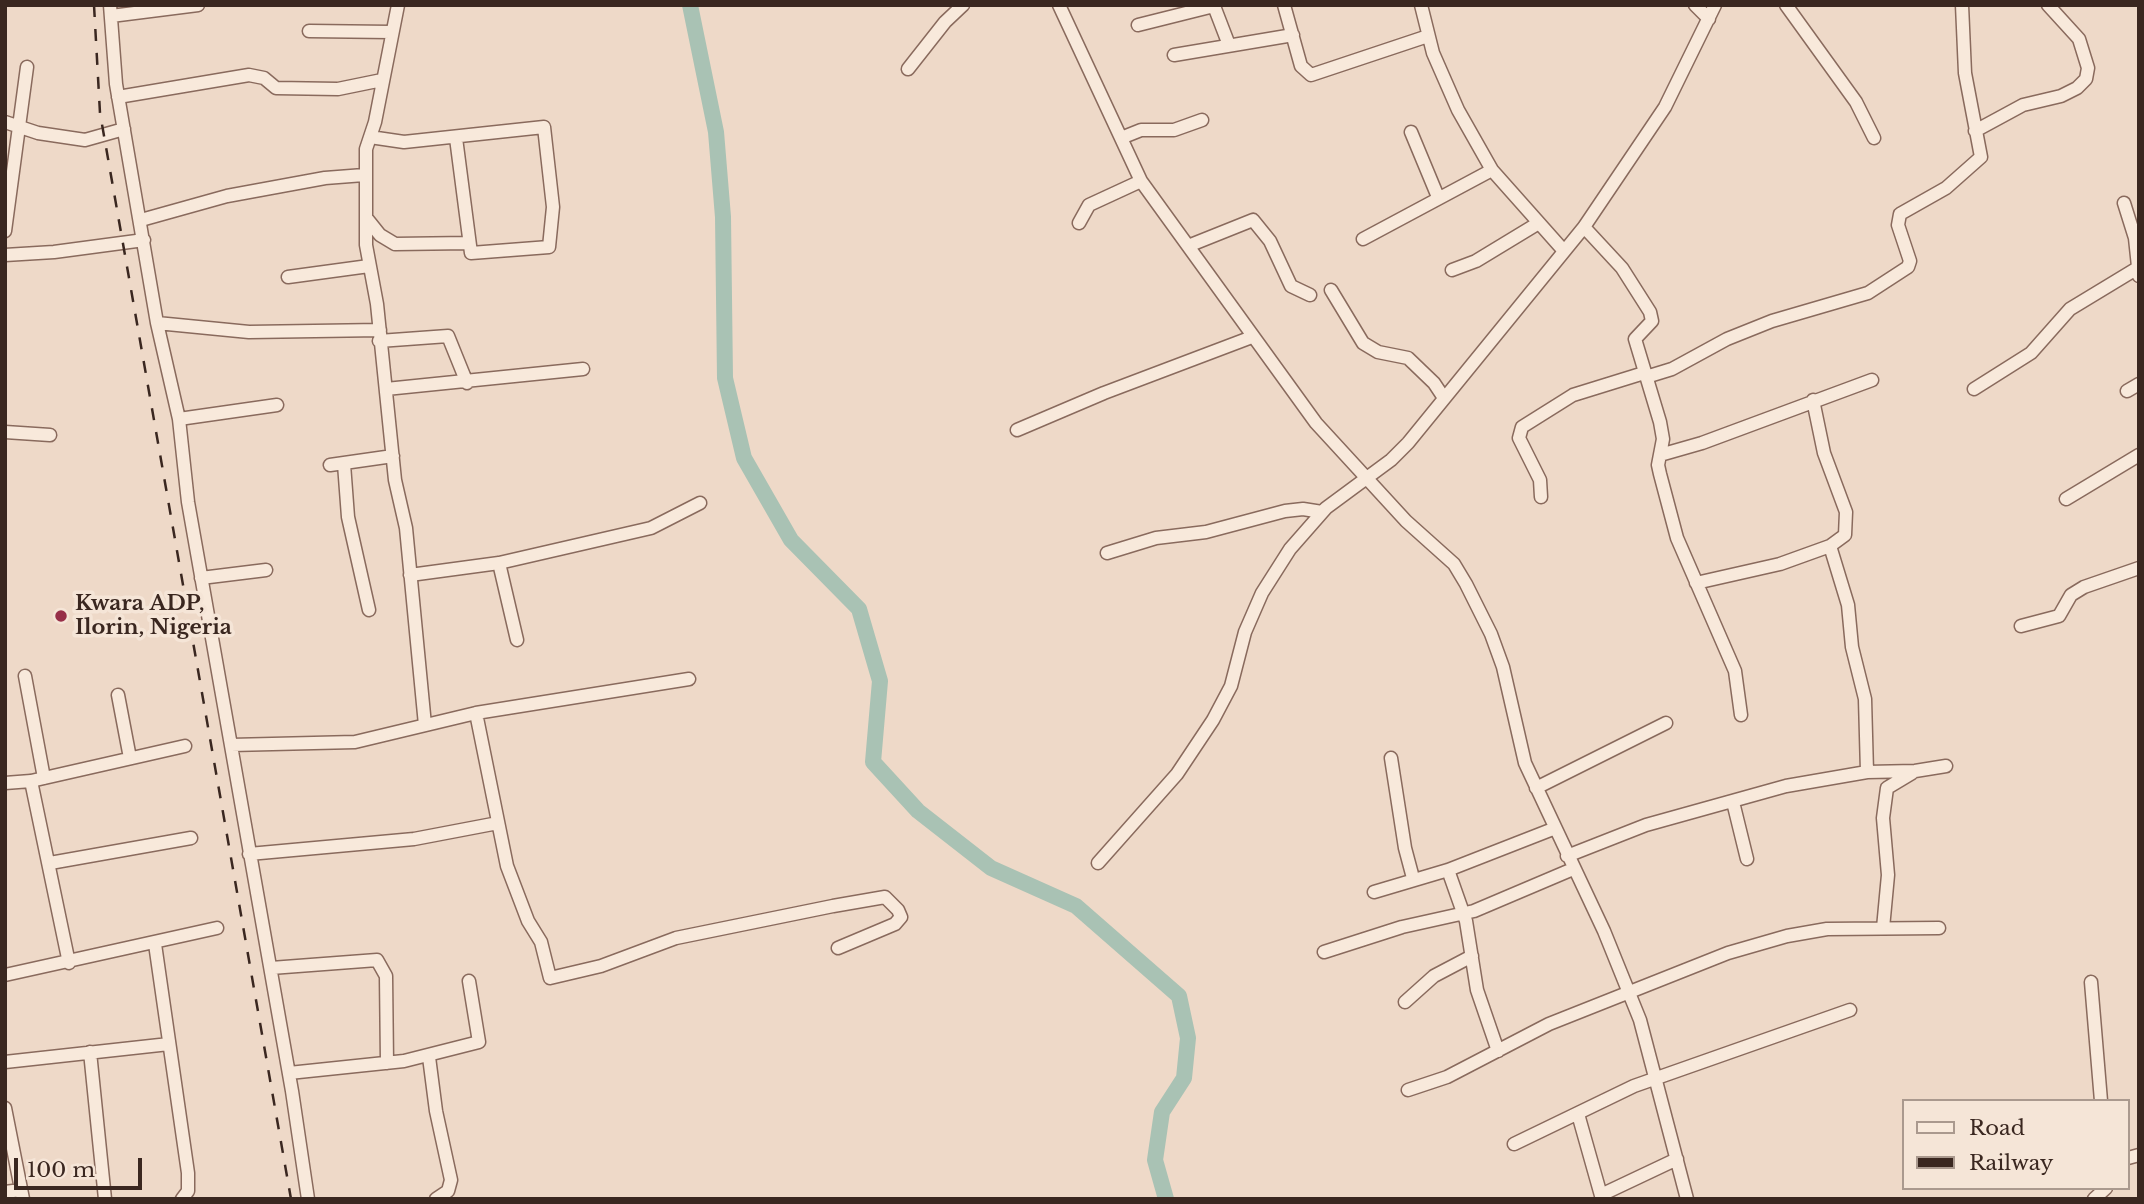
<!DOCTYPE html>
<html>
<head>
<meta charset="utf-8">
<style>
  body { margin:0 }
  #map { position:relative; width:2144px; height:1204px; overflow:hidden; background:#eed9c8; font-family:"Libre Baskerville",serif }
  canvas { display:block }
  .frame { position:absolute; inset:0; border:7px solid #3a2720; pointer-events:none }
  .legend { position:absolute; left:1902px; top:1099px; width:228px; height:91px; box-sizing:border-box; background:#f5e5d7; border:2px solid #aa998e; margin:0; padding:9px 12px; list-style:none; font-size:21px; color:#3a2720 }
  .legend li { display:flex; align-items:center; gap:14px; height:35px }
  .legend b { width:35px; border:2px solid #aa998e }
  .scale { position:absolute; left:14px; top:1158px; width:128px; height:32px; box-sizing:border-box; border:4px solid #3a2720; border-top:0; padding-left:9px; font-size:21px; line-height:24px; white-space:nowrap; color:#3a2720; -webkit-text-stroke:5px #f5e5d7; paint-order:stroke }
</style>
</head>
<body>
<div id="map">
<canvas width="2144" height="1204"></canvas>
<div class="frame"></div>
<ul class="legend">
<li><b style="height:9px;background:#f8e9db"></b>Road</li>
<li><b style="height:9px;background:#3a2720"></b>Railway</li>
</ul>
<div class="scale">100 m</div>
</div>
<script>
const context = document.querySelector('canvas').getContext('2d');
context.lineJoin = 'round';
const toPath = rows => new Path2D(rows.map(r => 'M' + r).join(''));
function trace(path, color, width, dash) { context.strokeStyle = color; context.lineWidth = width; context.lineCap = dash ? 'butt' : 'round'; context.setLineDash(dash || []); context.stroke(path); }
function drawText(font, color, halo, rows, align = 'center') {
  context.font = font + ' "Libre Baskerville",serif'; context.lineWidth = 7; context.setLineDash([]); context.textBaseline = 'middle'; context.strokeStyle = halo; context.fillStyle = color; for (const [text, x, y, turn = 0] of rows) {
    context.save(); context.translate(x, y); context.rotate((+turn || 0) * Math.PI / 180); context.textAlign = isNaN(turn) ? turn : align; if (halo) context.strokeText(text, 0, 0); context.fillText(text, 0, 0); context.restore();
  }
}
const river = toPath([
  [690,5,716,132,723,217,725,378,744,458,791,540,859,609,880,681,873,762,918,811,991,868,1076,906,1179,996,1188,1038,1184,1078,1162,1112,1155,1160,1166,1199]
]);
const minor = toPath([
  [110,5,116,84,157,323,179,419,188,502,292,1091,308,1199],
  [398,5,375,122,366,149,366,245,377,304,395,480,406,528,425,725],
  [1059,5,1141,181,1316,423,1406,521,1454,564,1466,584,1491,634,1503,667,1525,763,1604,931,1640,1020,1687,1199],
  [1284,5,1301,66,1311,75,1428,36],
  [1421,5,1433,53,1458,110,1492,170,1564,251],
  [1695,5,1709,19],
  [1786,5,1856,102,1874,138],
  [111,16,198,5],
  [1138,25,1214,6,1229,45],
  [309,31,391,32],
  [1174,55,1293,35],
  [908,69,945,22,963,5],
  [118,97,249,75,264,78,276,88,338,89,382,80],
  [5,122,38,133,85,140,124,129],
  [1975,131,2023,105,2061,96,2077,88,2086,79,2088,68,2079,39,2048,5],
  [1411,132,1438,197],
  [370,137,404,142,544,127,553,207,549,247,471,253,456,138],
  [1121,138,1141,130,1174,130,1202,120],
  [2124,203,2135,238,2139,276],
  [141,220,227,196,325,178,364,175],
  [368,220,380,235,395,244,469,243],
  [1079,223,1089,205,1141,181],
  [1584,227,1622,268,1650,312,1652,321,1635,339,1660,422,1663,439,1658,465,1660,474,1677,538,1735,671,1741,715],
  [5,231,27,67],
  [1363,239,1492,170],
  [1188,246,1253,220,1270,241,1291,286,1310,295],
  [5,255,54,252,144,240],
  [1452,270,1476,261,1537,224],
  [288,277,369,266],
  [1331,290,1363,343,1378,352,1408,358,1434,383,1444,398],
  [157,323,249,332,380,330],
  [379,341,448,336,467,383],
  [1646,377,1672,369,1727,339,1772,321,1868,293,1908,267,1910,261,1898,225,1900,214,1946,188,1981,157,1965,73,1962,5],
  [386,389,583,369],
  [1974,389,2031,353,2070,309,2136,269],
  [2127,391,2139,384],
  [179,419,277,405],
  [1017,430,1104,393,1252,337],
  [5,432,50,435],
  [1660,455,1702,443,1872,380],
  [344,464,348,517,369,610],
  [330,465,393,456],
  [1541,497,1540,480,1519,438,1522,427,1573,395,1644,373],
  [2066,499,2139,455],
  [1830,546,1848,605,1852,647,1865,699,1867,772],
  [1107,553,1156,538,1206,532,1285,511,1303,509,1322,512],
  [499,563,517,640],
  [410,575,499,563,651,528,700,503],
  [201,578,266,570],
  [1696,583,1780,564,1830,546,1845,535,1846,512,1824,453,1813,400],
  [2021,626,2059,616,2071,595,2084,587,2139,568],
  [25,676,44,778],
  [118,695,130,758],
  [476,713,507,866,528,921,541,942,550,978,601,966,676,938,833,906,885,897,898,910,901,917,895,924,838,948],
  [231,745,355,742,476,713,689,679],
  [1391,758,1405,848,1413,878],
  [31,781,69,963],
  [5,783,31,781,185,746],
  [1536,788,1666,723],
  [1733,802,1747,859],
  [249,854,414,839,498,823],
  [1567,856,1646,825,1786,786,1867,772,1915,771,1946,766],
  [50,863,191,838],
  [1098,863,1177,774,1213,720,1231,686,1245,632,1262,593,1290,549,1326,508,1391,460,1408,443,1584,227,1665,107,1715,5],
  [1448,870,1466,921,1477,990,1498,1051],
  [1374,892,1448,870,1553,829],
  [1883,928,1888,875,1883,818,1887,788,1912,773],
  [155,944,188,1173,188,1191,182,1199],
  [1324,952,1402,927,1474,911,1573,869],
  [271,968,377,960,386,976,387,1063],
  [5,975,217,928],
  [2091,982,2101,1101],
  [1405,1002,1434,976,1472,956],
  [90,1052,105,1199],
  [429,1057,436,1111,451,1180,448,1191,436,1199],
  [5,1062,169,1044],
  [289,1073,404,1061,479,1042,469,981],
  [1408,1090,1447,1077,1549,1024,1728,953,1787,936,1827,929,1939,928],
  [5,1108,23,1199],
  [1578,1114,1602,1199],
  [1514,1144,1634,1086,1850,1010],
  [2128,1158,2139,1155],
  [5,1192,21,1190],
  [1603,1194,1677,1159],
  [2094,1199,2106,1188]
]);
const rail = toPath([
  [94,5,100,113,291,1199]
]);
const markers = [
  [61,616,7,"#972f48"]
];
const poiNames = [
  ["Kwara ADP,",75,604],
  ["Ilorin, Nigeria",75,628]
];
trace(river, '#a9c2b4', 16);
trace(minor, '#896a5d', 15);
trace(minor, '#f8e9db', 12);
trace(rail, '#3a2720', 2.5, [12, 12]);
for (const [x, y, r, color] of markers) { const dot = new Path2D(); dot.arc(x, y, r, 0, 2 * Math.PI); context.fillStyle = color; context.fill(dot); trace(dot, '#f5e5d7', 2.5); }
drawText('bold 21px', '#3a2720', '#f5e5d7', poiNames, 'left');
</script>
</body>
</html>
